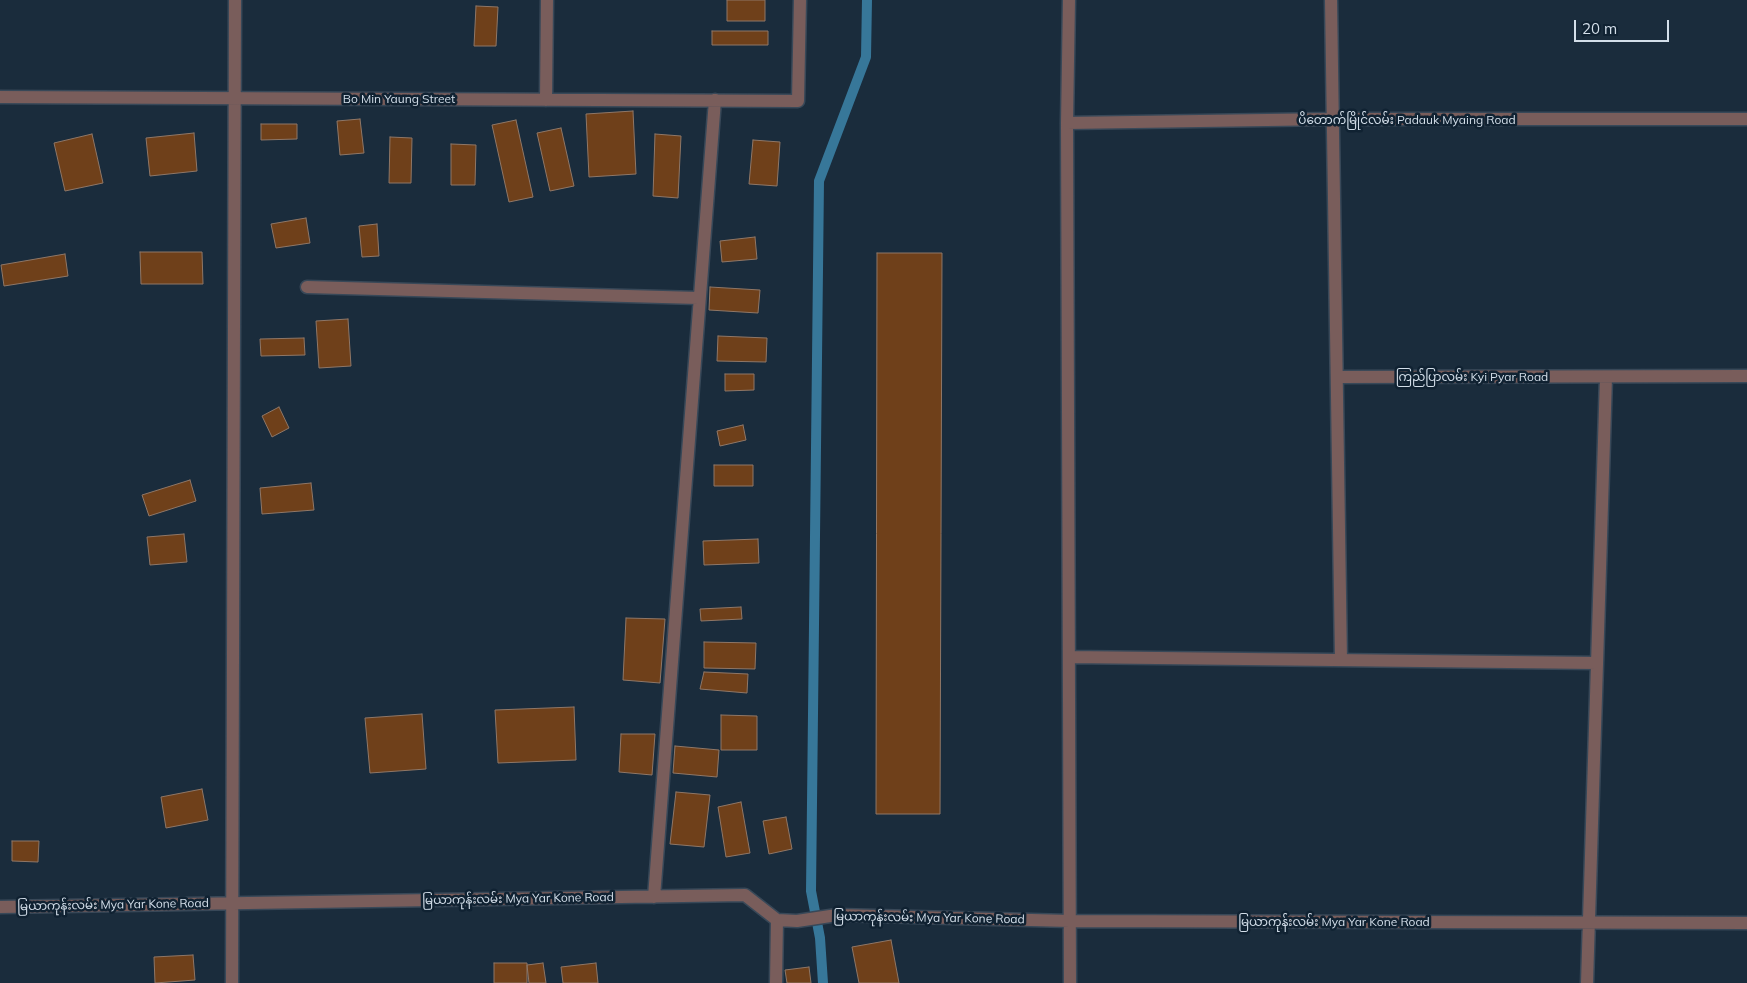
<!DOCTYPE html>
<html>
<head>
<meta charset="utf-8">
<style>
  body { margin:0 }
  #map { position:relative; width:1747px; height:983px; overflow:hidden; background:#1a2c3c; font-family:Mulish,sans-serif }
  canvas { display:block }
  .scale { position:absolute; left:1574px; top:20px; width:95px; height:22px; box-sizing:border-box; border:2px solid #d3dee9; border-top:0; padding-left:6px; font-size:15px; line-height:18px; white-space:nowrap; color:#d3dee9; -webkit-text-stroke:4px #102232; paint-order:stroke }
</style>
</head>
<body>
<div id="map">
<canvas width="1747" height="983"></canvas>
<div class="scale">20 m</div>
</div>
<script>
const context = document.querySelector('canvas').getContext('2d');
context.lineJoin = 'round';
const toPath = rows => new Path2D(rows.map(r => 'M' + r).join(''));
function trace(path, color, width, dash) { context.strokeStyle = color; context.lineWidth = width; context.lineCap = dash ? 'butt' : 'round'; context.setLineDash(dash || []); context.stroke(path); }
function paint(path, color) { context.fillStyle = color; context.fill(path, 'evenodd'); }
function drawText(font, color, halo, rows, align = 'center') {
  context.font = font + ' Mulish,"Noto Sans Myanmar",sans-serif'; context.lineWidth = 5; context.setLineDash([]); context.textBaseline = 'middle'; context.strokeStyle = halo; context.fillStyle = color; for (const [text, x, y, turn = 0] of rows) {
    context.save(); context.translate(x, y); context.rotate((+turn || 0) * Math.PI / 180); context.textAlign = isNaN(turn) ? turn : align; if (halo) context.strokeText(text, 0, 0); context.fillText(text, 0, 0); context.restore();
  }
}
const stream = toPath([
  [823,983,820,938,811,891,819,181,866,57,867,0]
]);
const building = toPath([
  [727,0,765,0,765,21,727,21,727,0],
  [476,6,498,7,496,46,474,46,476,6],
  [712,31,768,31,768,45,712,45,712,31],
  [633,111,636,174,589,177,586,114,633,111],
  [360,119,364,153,340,155,337,121,360,119],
  [516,120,533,197,509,202,492,125,516,120],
  [261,124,297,124,297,139,261,140,261,124],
  [561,128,574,186,550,191,537,133,561,128],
  [194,133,197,171,150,176,146,138,194,133],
  [92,134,103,183,65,191,54,143,92,134],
  [655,134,681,136,678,198,653,196,655,134],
  [390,137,412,138,411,183,389,183,390,137],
  [753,140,780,142,777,186,749,184,753,140],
  [451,144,476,145,475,185,451,185,451,144],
  [306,218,310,243,276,248,271,224,306,218],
  [377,224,379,256,362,257,359,226,377,224],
  [755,237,757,259,722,262,720,241,755,237],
  [140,252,202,252,203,284,141,284,140,252],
  [877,253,942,253,940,814,876,814,877,253],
  [65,254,68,276,4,286,1,265,65,254],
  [710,287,760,290,758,313,709,310,710,287],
  [348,319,351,366,319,368,316,321,348,319],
  [718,336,767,338,766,362,717,361,718,336],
  [304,338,305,355,261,356,260,339,304,338],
  [725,374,754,374,754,390,725,391,725,374],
  [279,407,289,428,272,437,262,416,279,407],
  [743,425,746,440,720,446,717,431,743,425],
  [714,465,753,465,753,486,714,486,714,465],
  [190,480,196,501,149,516,142,495,190,480],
  [311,483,314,510,262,514,260,488,311,483],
  [184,534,187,562,150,565,147,537,184,534],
  [758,539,759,563,704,565,703,541,758,539],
  [741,607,742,619,701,621,700,609,741,607],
  [626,618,665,619,660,683,623,680,626,618],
  [704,642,756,643,755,669,704,668,704,642],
  [704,672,748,674,747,693,700,689,704,672],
  [574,707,576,760,498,763,495,710,574,707],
  [422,714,426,769,370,773,365,718,422,714],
  [721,715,757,716,757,750,721,750,721,715],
  [621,734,655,734,652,775,619,772,621,734],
  [675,746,719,750,717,777,673,773,675,746],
  [202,789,208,820,166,828,161,797,202,789],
  [676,792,710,795,704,847,670,844,676,792],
  [741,802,750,853,726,857,718,807,741,802],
  [786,817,792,849,769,854,763,821,786,817],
  [12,841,39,841,38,862,12,861,12,841],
  [891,940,899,983,859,983,852,947,891,940],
  [193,955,195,980,155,983,154,957,193,955],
  [494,963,527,963,527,983,494,983,494,963],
  [543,963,546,983,529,983,527,965,543,963],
  [596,963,598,983,563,983,561,967,596,963],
  [809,967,811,983,787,983,785,970,809,967]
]);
const minor = toPath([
  [1069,0,1067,123,1070,983],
  [1331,0,1341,660],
  [0,97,798,101,800,0],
  [546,100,547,0],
  [1067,123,1333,119,1747,119],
  [307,287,698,298],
  [1337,377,1747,376],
  [1069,657,1597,663],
  [654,897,715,100],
  [0,907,745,895,777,920,797,921,837,915,1070,921,1747,923],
  [232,983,235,0],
  [776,983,777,920],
  [1587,983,1606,377]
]);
const streetNames = [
  ["Bo Min Yaung Street",399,99],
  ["ပိတောက်မြိုင်လမ်း Padauk Myaing Road",1407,120],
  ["ကြည်ပြာလမ်း Kyi Pyar Road",1472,377],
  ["မြယာကုန်းလမ်း Mya Yar Kone Road",518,899,-1],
  ["မြယာကုန်းလမ်း Mya Yar Kone Road",113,905,-1],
  ["မြယာကုန်းလမ်း Mya Yar Kone Road",929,918,1],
  ["မြယာကုန်းလမ်း Mya Yar Kone Road",1334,922]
];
trace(stream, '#377799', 10);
paint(building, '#6f401a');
trace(building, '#8f7767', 1);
trace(minor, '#384858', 15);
trace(minor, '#795d5b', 12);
drawText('12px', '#d3dee9', '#102232', streetNames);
</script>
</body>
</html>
